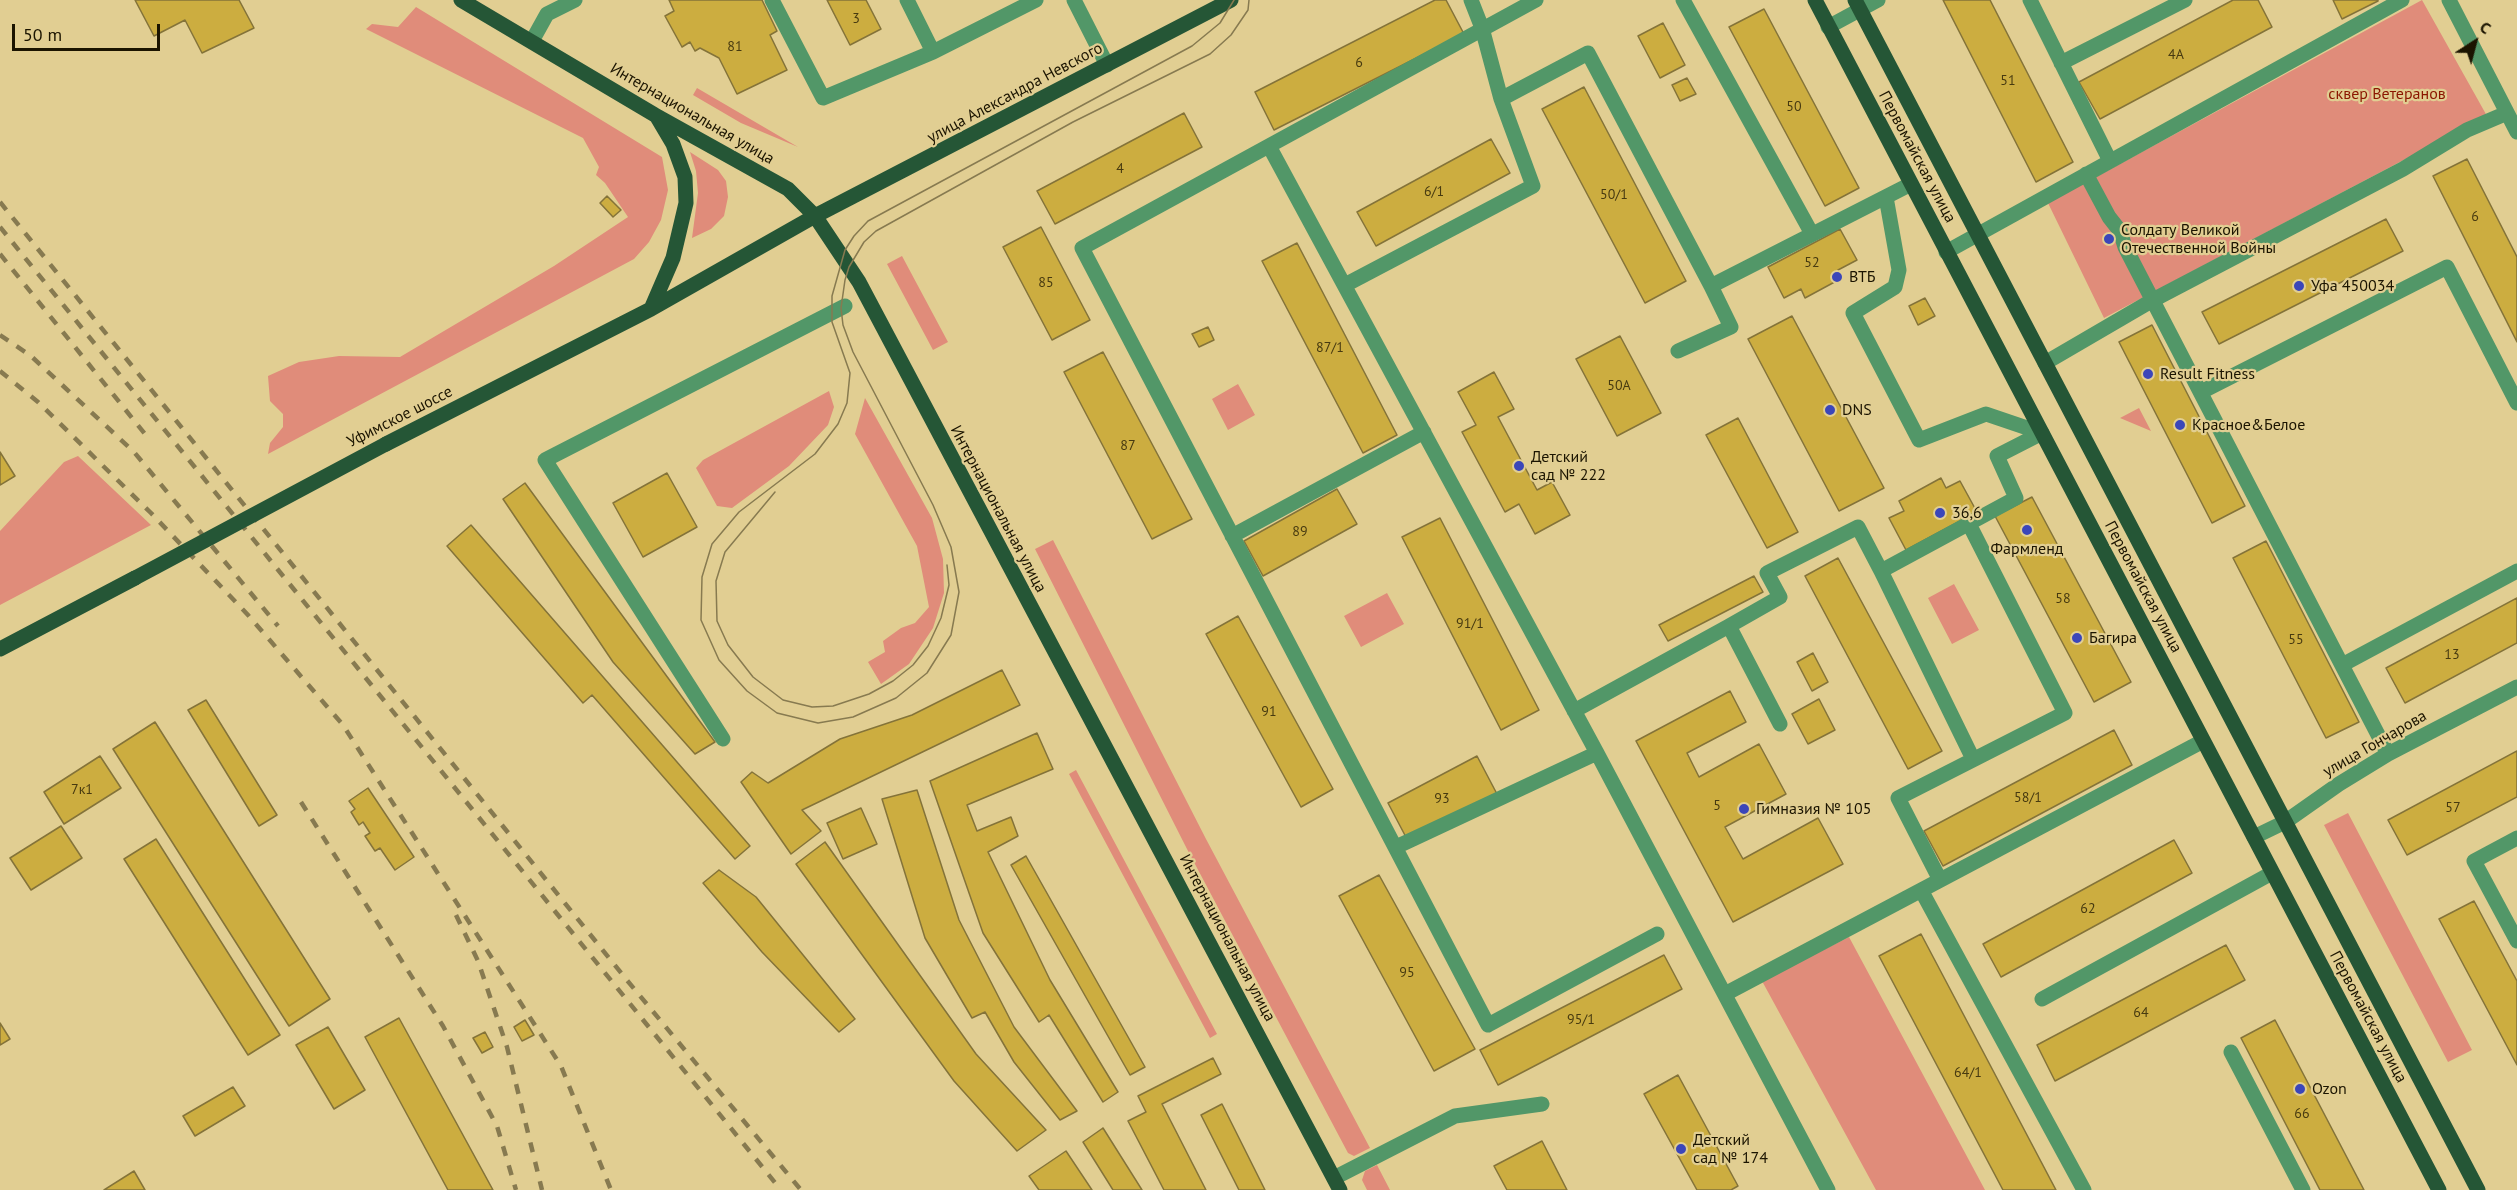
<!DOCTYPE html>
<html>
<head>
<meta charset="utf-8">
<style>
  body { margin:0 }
  #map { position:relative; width:2517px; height:1190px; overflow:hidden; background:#e1ce92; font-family:"PT Sans",sans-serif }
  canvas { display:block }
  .north { position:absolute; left:2445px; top:12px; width:60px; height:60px; -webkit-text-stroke:4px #e1ce92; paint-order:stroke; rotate:36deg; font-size:16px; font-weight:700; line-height:24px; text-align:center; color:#1b1400 }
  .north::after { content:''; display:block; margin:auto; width:21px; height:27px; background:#1b1400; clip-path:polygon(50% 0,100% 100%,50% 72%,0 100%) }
  .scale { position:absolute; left:12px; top:24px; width:148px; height:27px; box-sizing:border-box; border:3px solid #1b1400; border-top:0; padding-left:8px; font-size:18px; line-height:21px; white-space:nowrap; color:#1b1400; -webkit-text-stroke:4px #e1ce92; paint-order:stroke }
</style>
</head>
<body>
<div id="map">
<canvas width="2517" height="1190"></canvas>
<div class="north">С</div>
<div class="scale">50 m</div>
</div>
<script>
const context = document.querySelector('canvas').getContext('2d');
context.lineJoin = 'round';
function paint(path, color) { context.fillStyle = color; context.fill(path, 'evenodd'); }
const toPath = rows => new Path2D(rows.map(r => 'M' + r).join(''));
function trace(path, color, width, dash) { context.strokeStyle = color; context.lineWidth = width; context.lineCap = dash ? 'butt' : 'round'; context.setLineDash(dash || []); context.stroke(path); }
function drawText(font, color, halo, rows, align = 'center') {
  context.font = font + ' "PT Sans",sans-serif'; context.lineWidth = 4.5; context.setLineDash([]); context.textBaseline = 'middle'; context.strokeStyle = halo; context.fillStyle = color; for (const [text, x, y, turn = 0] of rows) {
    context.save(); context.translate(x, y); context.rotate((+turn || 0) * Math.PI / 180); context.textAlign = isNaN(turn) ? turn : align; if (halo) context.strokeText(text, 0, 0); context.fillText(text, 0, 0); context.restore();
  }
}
const green = toPath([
  [2422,0,2487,116,2104,318,2048,203],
  [416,7,662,157,668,190,661,220,649,242,634,259,268,454,270,443,283,427,283,414,270,401,268,376,299,362,339,356,400,357,554,266,628,217,605,183,596,175,599,167,583,138,366,29,372,24,398,27],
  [697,88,798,147,741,123,693,95],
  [690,152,718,170,726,181,728,197,724,216,711,229,692,238,698,193,696,171],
  [902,256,948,342,933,350,887,264],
  [1238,384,1255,415,1228,430,1212,399],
  [829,391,834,407,828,425,789,466,732,508,717,506,696,468,703,460],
  [865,398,932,518,943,559,944,593,933,628,909,664,881,684,868,662,885,652,883,641,901,628,915,623,929,607,917,546,855,434],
  [2139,408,2151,431,2120,418],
  [78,456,151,525,0,605,0,531,64,462],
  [1053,540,1206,839,1370,1148,1354,1156,1348,1153,1187,849,1035,549],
  [1954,584,1979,630,1952,644,1928,598],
  [1387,593,1404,624,1361,647,1344,616],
  [1076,770,1217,1034,1210,1038,1069,774],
  [2348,813,2472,1050,2448,1062,2324,825],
  [1849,937,1985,1190,1876,1190,1762,981],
  [1377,1165,1390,1190,1367,1190,1362,1180,1365,1171]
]);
const building = toPath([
  [135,0,239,0,254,28,202,53,185,20,154,36,135,0],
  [669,0,762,0,777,31,770,35,787,70,737,94,719,58,700,48,695,51,690,42,682,47,665,16,674,11,669,0],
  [827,0,866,0,881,29,850,45,827,0],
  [1435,0,1446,0,1464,34,1274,130,1255,92,1435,0],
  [1943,0,1990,0,2073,162,2036,182,1943,0],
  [2233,0,2258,0,2272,27,2100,119,2079,82,2233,0],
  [2333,0,2378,0,2378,1,2342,19,2333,0],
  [1764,9,1859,188,1825,206,1729,27,1764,9],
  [1663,23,1685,65,1660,78,1638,36,1663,23],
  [1687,78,1696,94,1680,101,1672,85,1687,78],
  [1584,87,1686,281,1645,303,1542,109,1584,87],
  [1184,113,1202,147,1055,224,1037,191,1184,113],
  [1491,139,1510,173,1376,246,1357,212,1491,139],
  [2467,159,2517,257,2517,342,2433,176,2467,159],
  [607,196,621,210,613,217,600,203,607,196],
  [2386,219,2403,251,2219,344,2202,312,2386,219],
  [1041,227,1090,320,1052,340,1003,247,1041,227],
  [1840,229,1857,260,1838,270,1842,278,1805,298,1801,289,1784,298,1768,267,1840,229],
  [1297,243,1397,435,1363,453,1262,261,1297,243],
  [1925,298,1935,316,1918,325,1909,306,1925,298],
  [1792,316,1884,488,1839,511,1748,339,1792,316],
  [2152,325,2245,506,2212,523,2119,342,2152,325],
  [1208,327,1214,340,1199,347,1192,334,1208,327],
  [1620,336,1661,413,1617,436,1576,359,1620,336],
  [1103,352,1192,519,1152,539,1064,372,1103,352],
  [1494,372,1514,409,1498,417,1537,490,1552,482,1570,515,1535,534,1519,504,1505,512,1462,432,1476,425,1458,392,1494,372],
  [1738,418,1798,532,1767,548,1706,435,1738,418],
  [0,452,15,476,0,485,0,452],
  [667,473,697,527,643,557,613,503,667,473],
  [1941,478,1946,488,1960,481,1977,512,1906,550,1889,518,1904,511,1899,501,1941,478],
  [525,483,715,742,695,754,613,662,503,499,525,483],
  [1337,489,1357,524,1263,576,1244,541,1337,489],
  [2032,497,2131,682,2094,702,1995,516,2032,497],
  [1440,518,1539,710,1501,730,1402,537,1440,518],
  [471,525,750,846,735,859,592,695,583,703,447,546,471,525],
  [2266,541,2359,722,2326,738,2233,558,2266,541],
  [1838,558,1942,751,1908,769,1805,576,1838,558],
  [1754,576,1763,592,1668,641,1659,625,1754,576],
  [2517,598,2517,643,2405,703,2386,668,2517,598],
  [1238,616,1333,789,1301,807,1206,634,1238,616],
  [1813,653,1828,682,1812,691,1797,662,1813,653],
  [1002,670,1020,705,802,810,821,831,791,854,741,782,752,772,768,783,840,739,912,715,1002,670],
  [1730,691,1746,722,1687,753,1699,777,1759,744,1786,794,1725,827,1743,859,1818,818,1843,864,1733,922,1636,741,1730,691],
  [1819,699,1835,730,1808,744,1792,714,1819,699],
  [206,700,277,815,259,826,188,710,206,700],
  [155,722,330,999,289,1026,113,749,155,722],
  [2114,730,2132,765,1943,866,1924,831,2114,730],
  [1037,733,1053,769,967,805,977,831,1011,817,1018,836,988,852,1050,980,1118,1092,1103,1102,1049,1015,1039,1022,983,933,930,781,1037,733],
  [2517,751,2517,797,2407,855,2388,820,2517,751],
  [100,756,121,788,64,824,44,792,100,756],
  [1477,756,1497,794,1408,841,1388,803,1477,756],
  [368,788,414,857,395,870,380,848,375,851,365,836,370,833,363,822,359,825,351,812,355,809,349,801,368,788],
  [917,790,959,920,1014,1027,1077,1111,1060,1120,1014,1062,985,1012,972,1018,925,938,882,799,917,790],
  [861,808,877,844,843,859,827,823,861,808],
  [61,826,82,858,31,890,10,858,61,826],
  [156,839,280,1035,248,1055,124,859,156,839],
  [2174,840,2192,873,2001,977,1983,944,2174,840],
  [825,842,976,1054,1046,1130,1017,1151,954,1081,796,864,825,842],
  [1026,856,1145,1067,1130,1075,1011,865,1026,856],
  [719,870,756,897,855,1019,839,1032,762,952,703,883,719,870],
  [1379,875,1475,1049,1434,1071,1339,896,1379,875],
  [2474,901,2517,981,2517,1065,2439,919,2474,901],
  [1921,934,2056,1190,2003,1190,1879,956,1921,934],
  [2226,945,2245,980,2055,1081,2037,1045,2226,945],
  [1664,955,1682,989,1498,1085,1480,1050,1664,955],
  [399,1018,493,1190,448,1190,365,1037,399,1018],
  [525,1020,534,1035,522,1041,514,1027,525,1020],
  [2275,1020,2364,1190,2320,1190,2241,1038,2275,1020],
  [0,1023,10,1039,0,1045,0,1023],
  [328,1027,365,1090,334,1109,296,1045,328,1027],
  [485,1032,493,1047,482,1053,473,1038,485,1032],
  [1213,1058,1221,1074,1162,1104,1206,1190,1164,1190,1128,1121,1146,1112,1138,1096,1213,1058],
  [1678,1075,1738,1186,1731,1190,1697,1190,1644,1094,1678,1075],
  [233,1087,245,1106,195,1136,183,1116,233,1087],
  [1222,1104,1265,1190,1239,1190,1201,1115,1222,1104],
  [1103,1128,1142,1190,1113,1190,1083,1142,1103,1128],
  [1542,1141,1567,1190,1507,1190,1494,1166,1542,1141],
  [1066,1151,1092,1190,1039,1190,1029,1176,1066,1151],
  [134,1171,145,1190,104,1190,134,1171]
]);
const minor = toPath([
  [772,0,823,98,933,52,1036,0],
  [907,0,933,52],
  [1074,0,1107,65],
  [1471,0,1482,28,1501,99,1588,53,1711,286,1911,184],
  [1536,0,1082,248,1488,1025,1657,934],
  [1683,0,1812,234],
  [2030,0,2110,161],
  [2449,0,2517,132],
  [1828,27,1878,0],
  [532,41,547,14,575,0],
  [2061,63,2185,0],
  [1269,146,1597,753,1828,1190],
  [2086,174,2109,217,2120,231,2125,247,2388,754],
  [1886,197,1899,270,1895,287,1853,313,1919,440,1986,414,2042,433],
  [1946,252,2402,0],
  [1345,285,1533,186,1501,99],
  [1678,351,1731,327,1711,286],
  [2045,363,2153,300,2403,169,2467,130,2507,113],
  [2201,392,2447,267,2517,403],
  [1232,536,1424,432],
  [1881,571,1973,759],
  [2342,665,2517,571],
  [1574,711,1729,626],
  [1780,724,1729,626,1780,597,1767,573,1858,527,1881,571,2016,498,1997,456,2042,433],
  [723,739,545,460,845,306],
  [2254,837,2285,822,2339,784,2388,754,2517,687],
  [2517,838,2474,861,2517,941],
  [1396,847,1597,753],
  [1940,880,1898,798,2065,713,1969,524],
  [1921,890,2084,1190],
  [1725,994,2203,741],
  [2042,999,2272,873],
  [2231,1052,2303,1190],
  [1334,1178,1455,1116,1542,1104]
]);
const major = toPath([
  [461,0,655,115,788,189,815,216,859,282,1340,1190],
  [1815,0,2439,1190],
  [1855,0,2478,1190],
  [651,309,673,258,686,203,685,177,673,144,657,117],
  [386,444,651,309,815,216,1231,0],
  [0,649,135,578]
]);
const tram = toPath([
  [1234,0,1220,23,1192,46,868,221,854,236,845,250,832,296,832,322,850,373,847,403,838,424,815,454,739,512,712,544,702,577,701,620,719,660,747,691,777,713,818,723,853,717,896,698,927,673,951,635,959,592,951,547,933,505,853,352,843,325,841,308,845,280,849,267,864,242,876,231,1073,122,1210,54,1231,35,1248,10,1249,0],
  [775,492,725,552,716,581,717,621,728,645,753,677,783,700,812,707,833,706,869,694,893,681,913,665,928,646,941,618,949,585,947,565]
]);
const rail = toPath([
  [0,202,626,979,801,1190],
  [0,227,781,1190],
  [0,254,145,434],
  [0,335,31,356,134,452,278,626],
  [0,371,38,402,151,513,248,615,343,725,561,1066,611,1190],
  [301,802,443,1026,497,1126,516,1190],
  [456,915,478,961,507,1047,542,1190]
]);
const majorBridge = toPath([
  [135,578,386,444]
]);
const markers = [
  [2109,239,6,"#3b46b9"],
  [1837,277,6,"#3b46b9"],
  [2299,286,6,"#3b46b9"],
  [2148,374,6,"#3b46b9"],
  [1830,410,6,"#3b46b9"],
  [2180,425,6,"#3b46b9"],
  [1519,466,6,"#3b46b9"],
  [1940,513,6,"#3b46b9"],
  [2027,530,6,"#3b46b9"],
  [2077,638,6,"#3b46b9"],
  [1744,809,6,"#3b46b9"],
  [2300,1089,6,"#3b46b9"],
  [1681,1149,6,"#3b46b9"]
];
const numberNames = [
  ["3",856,19],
  ["81",735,47],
  ["4А",2176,55],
  ["6",1359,63],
  ["51",2008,81],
  ["50",1794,107],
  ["4",1120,169],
  ["6/1",1434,192],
  ["50/1",1614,195],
  ["6",2475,217],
  ["52",1812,263],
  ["85",1046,283],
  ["87/1",1330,348],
  ["50А",1619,386],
  ["87",1128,446],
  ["89",1300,532],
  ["58",2063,599],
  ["91/1",1470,624],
  ["55",2296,640],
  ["13",2452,655],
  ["91",1269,712],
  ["7к1",82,790],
  ["58/1",2028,798],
  ["93",1442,799],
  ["5",1717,806],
  ["57",2453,808],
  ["62",2088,909],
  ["95",1407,973],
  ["64",2141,1013],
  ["95/1",1581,1020],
  ["64/1",1968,1073],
  ["66",2302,1114]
];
const streetNames = [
  ["улица Александра Невского",1015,93,-28],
  ["Интернациональная улица",692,114,30],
  ["Первомайская улица",1917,157,62],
  ["Уфимское шоссе",400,417,-27],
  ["Интернациональная улица",998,509,62],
  ["Первомайская улица",2143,587,62],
  ["улица Гончарова",2375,744,-30],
  ["Интернациональная улица",1227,938,62],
  ["Первомайская улица",2368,1017,62]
];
const parkNames = [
  ["сквер Ветеранов",2387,94]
];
const poiNames = [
  ["Солдату Великой",2121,230],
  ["Отечественной Войны",2121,248],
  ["ВТБ",1849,277],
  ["Уфа 450034",2311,286],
  ["Result Fitness",2160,374],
  ["DNS",1842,410],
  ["Красное&Белое",2192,425],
  ["Детский",1531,457],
  ["сад № 222",1531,475],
  ["36,6",1952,513],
  ["Фармленд",2027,549,"center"],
  ["Багира",2089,638],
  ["Гимназия № 105",1756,809],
  ["Ozon",2312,1089],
  ["Детский",1693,1140],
  ["сад № 174",1693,1158]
];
paint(green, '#e08c7a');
paint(building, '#ccad40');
trace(building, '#847339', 1.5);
trace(minor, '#529768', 15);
trace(major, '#255636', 15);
trace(tram, '#877a50', 1.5);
trace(rail, '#877a50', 4.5, [10, 10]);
trace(majorBridge, '#255636', 15);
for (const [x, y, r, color] of markers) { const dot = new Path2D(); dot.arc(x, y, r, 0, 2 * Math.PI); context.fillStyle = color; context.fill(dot); trace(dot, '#e1ce92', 2); }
drawText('14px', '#473a10', null, numberNames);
drawText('16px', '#1b1400', '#e1ce92', streetNames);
drawText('16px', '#8b1600', '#e1ce92', parkNames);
drawText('16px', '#1b1400', '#e1ce92', poiNames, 'left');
</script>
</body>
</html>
